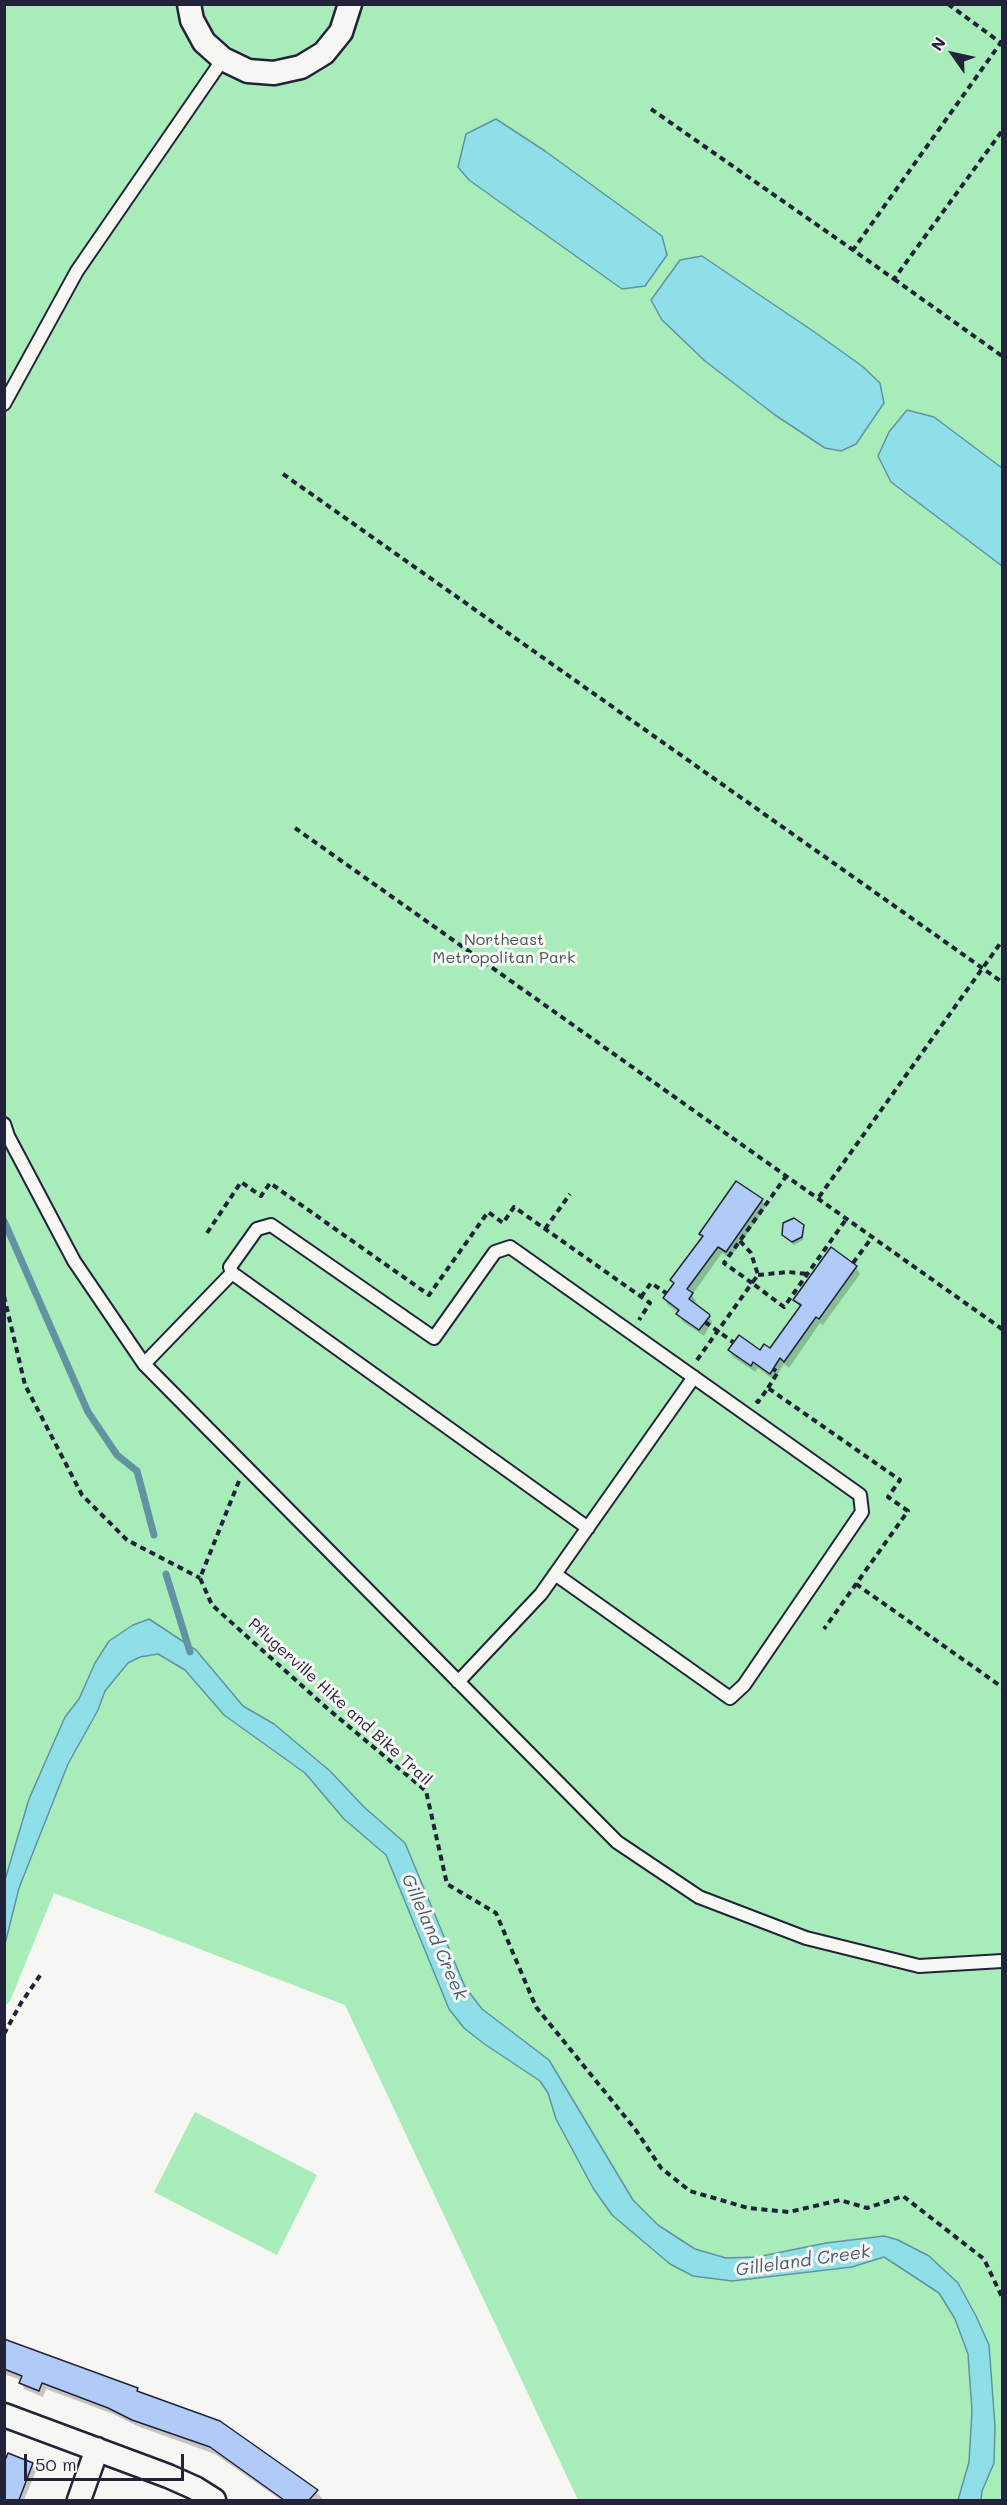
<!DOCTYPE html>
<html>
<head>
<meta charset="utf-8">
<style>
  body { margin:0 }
  #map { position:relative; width:1007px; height:2505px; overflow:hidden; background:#f6f6f2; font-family:Mali,sans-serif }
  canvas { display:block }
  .frame { position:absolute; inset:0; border:6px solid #22223b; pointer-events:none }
  .north { position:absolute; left:923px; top:24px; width:60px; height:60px; -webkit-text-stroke:4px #f6f6f2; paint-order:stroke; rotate:304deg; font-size:16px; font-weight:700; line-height:24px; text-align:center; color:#22223b }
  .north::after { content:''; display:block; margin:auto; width:21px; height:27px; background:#22223b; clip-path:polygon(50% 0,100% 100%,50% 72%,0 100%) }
  .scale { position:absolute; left:24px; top:2454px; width:160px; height:27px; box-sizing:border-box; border:3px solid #22223b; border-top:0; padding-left:8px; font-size:18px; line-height:21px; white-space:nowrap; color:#22223b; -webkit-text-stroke:4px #f6f6f2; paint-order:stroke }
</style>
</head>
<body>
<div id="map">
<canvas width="1007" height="2505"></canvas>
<div class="frame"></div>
<div class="north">N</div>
<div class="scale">50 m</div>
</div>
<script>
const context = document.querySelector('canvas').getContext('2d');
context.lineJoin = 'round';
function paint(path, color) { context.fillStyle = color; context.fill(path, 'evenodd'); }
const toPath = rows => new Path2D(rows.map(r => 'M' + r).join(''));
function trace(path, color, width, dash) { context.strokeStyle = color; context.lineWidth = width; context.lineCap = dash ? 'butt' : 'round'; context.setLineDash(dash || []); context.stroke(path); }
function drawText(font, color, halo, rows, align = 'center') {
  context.font = font + ' Mali,sans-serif'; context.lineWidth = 6; context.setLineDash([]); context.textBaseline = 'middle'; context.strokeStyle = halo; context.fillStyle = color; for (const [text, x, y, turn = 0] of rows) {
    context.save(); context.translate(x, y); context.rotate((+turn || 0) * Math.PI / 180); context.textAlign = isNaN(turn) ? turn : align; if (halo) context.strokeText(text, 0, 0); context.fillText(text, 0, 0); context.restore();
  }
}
const green = toPath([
  [5,5,1002,5,1002,2500,578,2500,345,2005,54,1893,10,2001,5,2006],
  [195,2112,317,2175,277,2255,154,2192]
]);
const water = toPath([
  [496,119,545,151,662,236,667,255,645,286,622,289,469,180,458,167,466,134,496,119],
  [702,256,813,331,862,366,880,383,884,403,856,444,841,451,825,448,775,415,705,361,662,320,651,300,680,260,702,256],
  [907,410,934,417,1002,468,1002,566,891,482,878,456,889,432,907,410],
  [149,1619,196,1650,243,1706,274,1724,330,1771,364,1807,405,1843,465,1987,482,2009,549,2060,633,2200,658,2225,695,2249,726,2258,757,2257,826,2243,884,2236,898,2240,929,2256,958,2283,976,2316,989,2345,995,2426,994,2463,982,2491,981,2500,958,2500,969,2462,972,2411,968,2354,955,2319,939,2293,884,2257,852,2267,732,2281,693,2276,670,2264,612,2215,593,2188,556,2119,548,2093,540,2081,483,2043,464,2028,449,2009,386,1855,344,1819,305,1773,224,1715,185,1670,158,1654,140,1657,128,1663,105,1691,98,1710,68,1764,19,1888,5,1944,5,1880,29,1799,65,1717,79,1699,95,1663,109,1641,133,1625,149,1619]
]);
const shadow = toPath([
  [762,1200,766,1207,730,1258,722,1253,692,1295,696,1301,693,1304,708,1315,712,1322,704,1336,682,1321,679,1313,668,1305,664,1298,675,1285,672,1280,703,1238,701,1234],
  [802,1226,804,1229,803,1240,794,1245,783,1235],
  [856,1267,860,1274,823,1325,820,1323,789,1368,784,1364,774,1380,758,1368,755,1372,733,1357,729,1350,760,1352,770,1350,800,1308,795,1300],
  [4,2341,137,2389,140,2394,307,2483,324,2500,281,2500,215,2454,137,2426,113,2414,46,2389,43,2397,24,2389,21,2380,4,2374],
  [4,2457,32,2464,36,2471,24,2500,4,2500]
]);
const stream = toPath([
  [4,1221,88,1412,117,1455,137,1471,154,1535],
  [166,1574,190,1652]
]);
const building = toPath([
  [736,1181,763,1199,726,1252,718,1247,687,1289,693,1293,689,1299,709,1314,710,1316,699,1330,676,1314,679,1310,663,1298,674,1283,670,1280,703,1236,699,1234,736,1181],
  [794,1218,804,1225,802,1237,792,1242,782,1235,783,1223,794,1218],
  [831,1247,857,1266,819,1319,816,1317,784,1362,780,1358,770,1374,753,1362,751,1366,728,1350,739,1335,760,1350,764,1344,770,1348,801,1305,793,1300,831,1247],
  [4,2339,138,2388,137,2391,220,2421,318,2490,309,2500,284,2500,210,2447,132,2420,108,2408,42,2383,39,2391,19,2383,22,2376,4,2369,4,2339],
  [8,2453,33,2463,19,2500,4,2500,4,2463,8,2453]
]);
const path = toPath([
  [948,4,1001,43],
  [1002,41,853,250,894,279,1002,131],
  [651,109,853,250],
  [894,279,1002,356],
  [283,474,1002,982],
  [295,828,1002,1329],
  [819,1197,1002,941],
  [545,1229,570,1194],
  [207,1233,241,1182,261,1196,270,1183,429,1295,488,1212,503,1223,514,1207,650,1303,639,1320],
  [740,1241,751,1253,758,1275,752,1283,784,1307,847,1218],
  [853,1263,873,1236],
  [758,1275,788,1272,808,1274],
  [4,1296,25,1385,82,1495,127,1540,200,1578],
  [641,1297,651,1283,666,1293],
  [705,1322,733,1342],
  [697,1360,752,1283,724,1263,787,1175],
  [768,1388,778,1372,773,1369],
  [756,1400,758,1402,768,1388,900,1480,888,1497,908,1511,824,1629],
  [239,1481,200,1578,212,1605,328,1709,426,1791,447,1884,496,1913,536,2007,635,2129,661,2168,690,2191,748,2208,789,2212,840,2200,867,2208,903,2196,984,2259,1002,2297],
  [856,1584,1002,1687],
  [4,2034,21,2003,41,1974]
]);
const service = toPath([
  [4,404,77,271,223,59],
  [4,1124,8,1136,74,1261,144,1364,617,1842,699,1897,806,1938,919,1966,1002,1961],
  [144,1364,232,1273],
  [555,1574,730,1698,744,1685,862,1512,860,1495,510,1247,495,1252,434,1338,271,1225,257,1229,230,1267,232,1273,588,1528],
  [458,1682,541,1594,694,1377]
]);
const minor = toPath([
  [189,4,192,20,204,42,223,59,248,71,274,73,301,67,324,53,341,32,350,4],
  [4,2415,168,2476,195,2488,214,2500],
  [79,2500,97,2449]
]);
const parkNames = [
  ["Northeast",504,940],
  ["Metropolitan Park",504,958]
];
const streetNames = [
  ["Pflugerville Hike and Bike Trail",340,1702,42]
];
const waterNames = [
  ["Gilleland Creek",434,1937,66],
  ["Gilleland Creek",803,2261,-8]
];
paint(green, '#a8edb9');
paint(water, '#8fdfe9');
trace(water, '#6393a3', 1.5);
paint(shadow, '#0003');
trace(stream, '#6393a3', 7);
paint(building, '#b1cbf8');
trace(building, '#22223b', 1.5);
trace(service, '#22223b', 16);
trace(minor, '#22223b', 27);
trace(path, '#22223b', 4, [6, 4.5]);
trace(service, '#f6f6f2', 12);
trace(minor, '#f6f6f2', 22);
drawText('16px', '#44555a', '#f6f6f2', parkNames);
drawText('16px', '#22223b', '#f6f6f2', streetNames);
drawText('italic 18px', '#435b6f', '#f6f6f2', waterNames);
</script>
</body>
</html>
